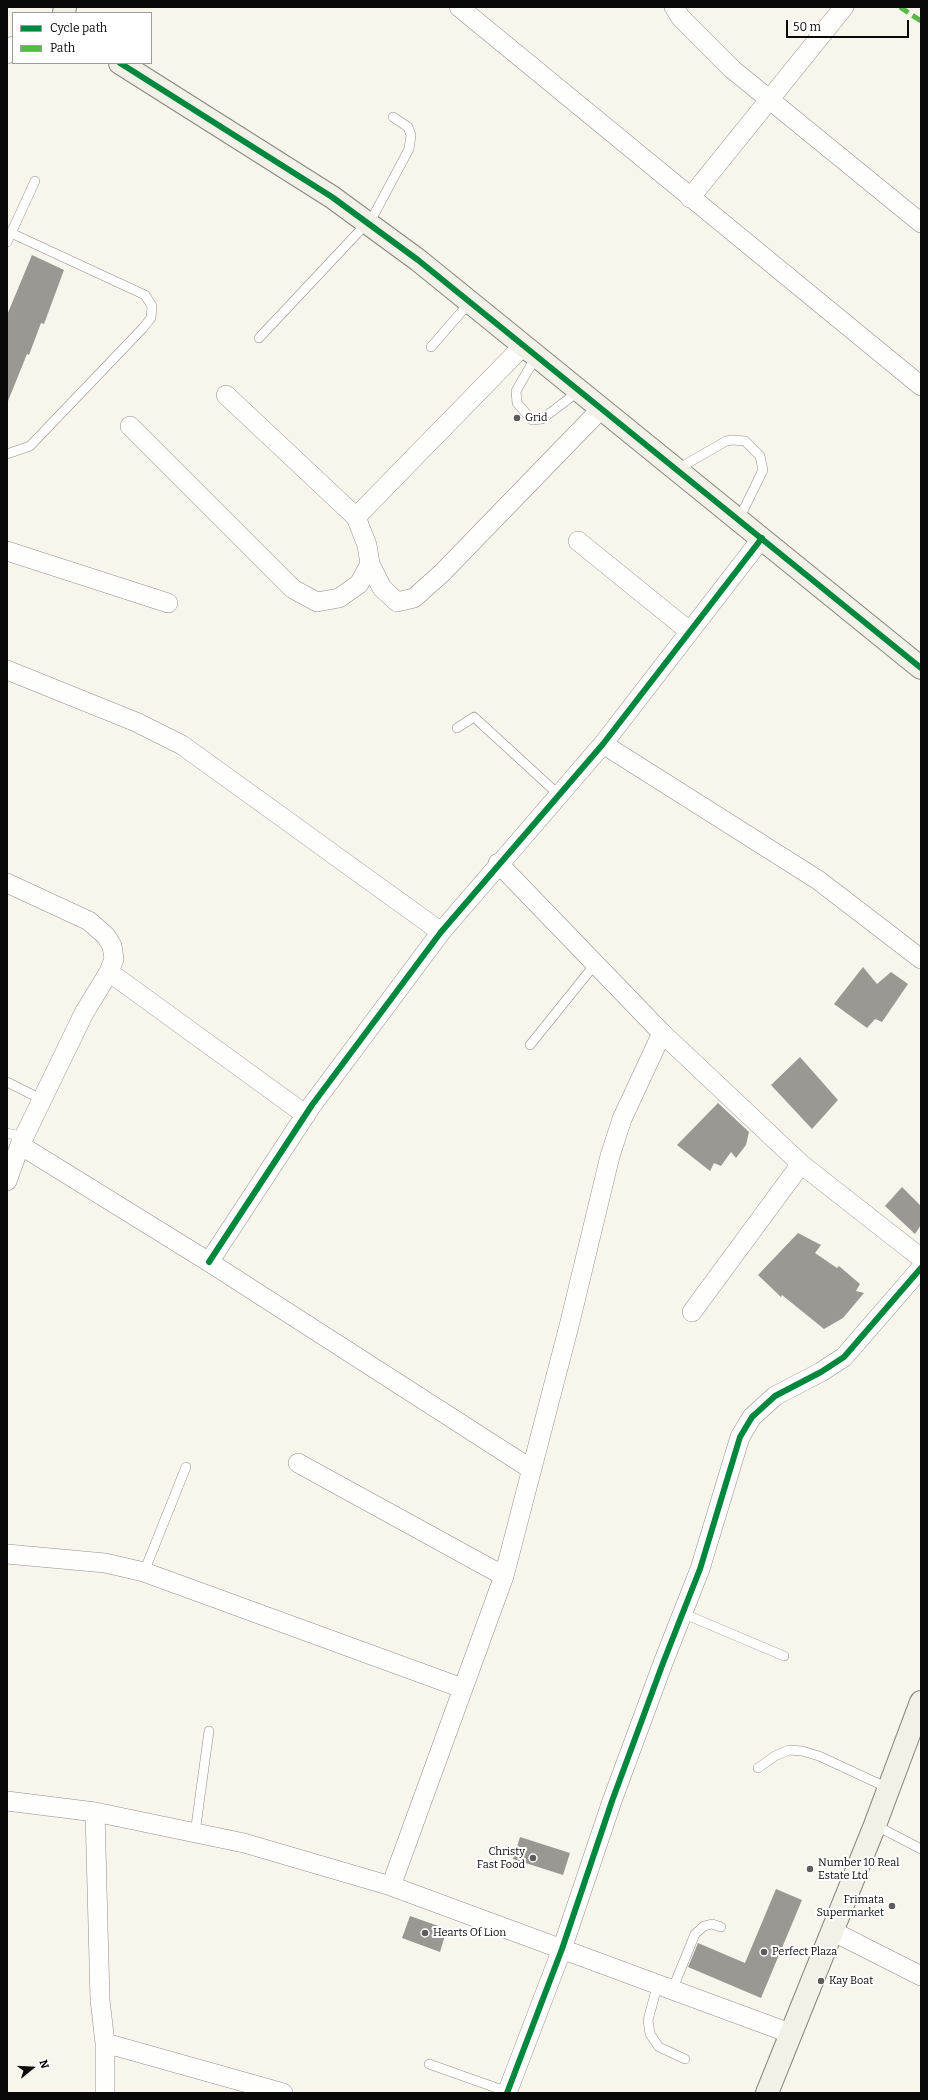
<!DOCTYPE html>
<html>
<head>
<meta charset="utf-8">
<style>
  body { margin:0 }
  #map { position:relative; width:928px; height:2100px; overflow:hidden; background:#f8f5ed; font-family:Bitter,serif }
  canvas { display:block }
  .frame { position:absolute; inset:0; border:8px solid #090909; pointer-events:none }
  .legend { position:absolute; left:12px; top:12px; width:140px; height:52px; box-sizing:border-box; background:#fff; border:1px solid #9d9d9d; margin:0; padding:5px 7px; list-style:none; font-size:12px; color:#090909 }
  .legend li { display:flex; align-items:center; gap:8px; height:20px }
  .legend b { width:20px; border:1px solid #9d9d9d }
  .north { position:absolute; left:12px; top:2048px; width:40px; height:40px; -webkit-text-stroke:3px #fff; paint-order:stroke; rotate:72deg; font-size:11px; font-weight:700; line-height:16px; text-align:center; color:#090909 }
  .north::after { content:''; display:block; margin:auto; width:14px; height:18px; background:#090909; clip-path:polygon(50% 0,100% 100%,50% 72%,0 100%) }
  .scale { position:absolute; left:786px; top:20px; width:123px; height:18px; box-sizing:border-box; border:2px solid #090909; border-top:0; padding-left:5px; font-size:12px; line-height:14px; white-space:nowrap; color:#090909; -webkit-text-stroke:3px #fff; paint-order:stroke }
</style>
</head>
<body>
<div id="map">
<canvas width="928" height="2100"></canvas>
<div class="frame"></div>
<ul class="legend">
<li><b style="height:5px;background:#00873e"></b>Cycle path</li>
<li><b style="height:5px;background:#58b947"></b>Path</li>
</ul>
<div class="north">N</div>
<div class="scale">50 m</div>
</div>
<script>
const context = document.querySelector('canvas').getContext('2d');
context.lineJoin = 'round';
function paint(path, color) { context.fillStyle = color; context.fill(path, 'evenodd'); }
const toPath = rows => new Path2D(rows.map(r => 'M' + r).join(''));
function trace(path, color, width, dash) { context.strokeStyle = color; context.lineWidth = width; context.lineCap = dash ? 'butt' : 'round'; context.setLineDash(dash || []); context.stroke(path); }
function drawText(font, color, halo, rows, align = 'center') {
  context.font = font + ' Bitter,serif'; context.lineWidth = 4; context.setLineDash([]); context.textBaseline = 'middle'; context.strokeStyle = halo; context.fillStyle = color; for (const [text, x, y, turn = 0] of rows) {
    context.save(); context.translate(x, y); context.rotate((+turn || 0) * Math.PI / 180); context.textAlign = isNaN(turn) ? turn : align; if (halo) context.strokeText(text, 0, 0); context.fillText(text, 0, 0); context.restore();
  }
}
const building = toPath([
  [32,255,64,270,44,324,41,323,29,355,27,354,8,401,7,315],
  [863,967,877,984,891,972,908,984,882,1022,875,1019,867,1028,834,1004],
  [800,1057,838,1100,812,1129,771,1085],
  [718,1103,749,1132,746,1145,736,1158,731,1152,721,1166,714,1163,710,1171,677,1145],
  [902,1187,921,1206,921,1225,915,1234,885,1206],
  [798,1233,821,1245,815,1253,837,1268,839,1266,860,1284,856,1291,864,1293,843,1318,824,1329,782,1295,781,1297,758,1275],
  [520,1837,570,1853,563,1875,513,1859],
  [776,1889,802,1900,761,1998,688,1967,698,1943,745,1963],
  [410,1916,447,1929,440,1952,402,1938]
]);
const lane = toPath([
  [369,224,409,149,411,135,408,127,393,117],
  [7,242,35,181],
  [259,338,367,223],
  [431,347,470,302],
  [537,355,516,391,517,403,532,420,542,419,579,391],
  [7,454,30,446,143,328,151,318,152,306,145,295,11,233],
  [676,470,726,441,732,440,745,441,760,456,763,470,739,519],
  [457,728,474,717,559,795],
  [530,1045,596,963],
  [7,1082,43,1100],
  [7,1133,24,1137],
  [144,1572,186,1467],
  [682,1613,784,1656],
  [758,1768,775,1756,789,1750,802,1751,819,1756,888,1788],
  [875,1825,921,1849],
  [195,1833,209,1731],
  [658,1983,648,2020,650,2034,659,2047,685,2059],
  [673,1988,695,1934,704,1926,712,1924,721,1927],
  [429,2064,508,2092]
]);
const street = toPath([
  [459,7,921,386],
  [674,7,681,18,732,69,921,223],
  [7,54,13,46],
  [690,198,844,7],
  [130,426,293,589,317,602,339,598,359,584,370,564,367,545,356,517,226,395],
  [356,517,524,345],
  [578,541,689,631],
  [7,551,168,603],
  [370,564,382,588,397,602,414,598,442,573,601,409],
  [7,670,136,722,182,745,441,932],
  [603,744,818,880,921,959],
  [498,863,662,1033,801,1164,921,1258],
  [7,883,89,921,106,936,112,946,114,959,109,972,84,1013,20,1145,7,1181],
  [109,972,306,1115],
  [20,1145,209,1262,531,1469],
  [209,1262,312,1105,441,932,603,744,762,538],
  [692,1312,801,1164],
  [298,1463,504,1576],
  [7,1554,105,1563,144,1572,462,1688],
  [7,1801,95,1812,244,1843,391,1886,792,2034],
  [95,1812,100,2000,105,2043,105,2093],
  [391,1886,504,1576,570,1322,610,1156,622,1119,662,1033],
  [832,1931,921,1976],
  [105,2043,283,2093],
  [507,2093,562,1949,612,1801,663,1663,700,1569,740,1437,752,1417,775,1396,821,1372,844,1357,921,1268]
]);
const secondary = toPath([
  [64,13,65,7],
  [120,63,332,197,418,260,921,668],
  [767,2093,875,1825,921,1702]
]);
const quiet = toPath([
  [900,7,921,21]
]);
const cycleway = toPath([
  [120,63,332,197,418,260,921,668],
  [209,1262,312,1105,441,932,603,744,762,538],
  [507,2093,562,1949,612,1801,663,1663,700,1569,740,1437,752,1417,775,1396,821,1372,844,1357,921,1268]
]);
const markers = [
  [517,418,4,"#5d5c59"],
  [533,1858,4,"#5d5c59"],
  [810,1869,4,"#5d5c59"],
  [892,1906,4,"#5d5c59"],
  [425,1933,4,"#5d5c59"],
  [764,1952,4,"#5d5c59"],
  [821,1981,4,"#5d5c59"]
];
const poiNames = [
  ["Grid",525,418],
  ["Christy",525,1852,"right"],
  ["Fast Food",525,1865,"right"],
  ["Number 10 Real",818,1863],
  ["Estate Ltd",818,1876],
  ["Frimata",884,1900,"right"],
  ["Supermarket",884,1913,"right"],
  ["Hearts Of Lion",433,1933],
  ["Perfect Plaza",772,1952],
  ["Kay Boat",829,1981]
];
paint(building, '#9a9893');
trace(lane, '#918f8c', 10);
trace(street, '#918f8c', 20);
trace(secondary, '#878682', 24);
trace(lane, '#fefefc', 9);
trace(street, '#fefefc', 19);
trace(secondary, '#f2f1e8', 22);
trace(quiet, '#58b947', 5, [10, 5]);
trace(cycleway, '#00873e', 6);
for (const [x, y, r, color] of markers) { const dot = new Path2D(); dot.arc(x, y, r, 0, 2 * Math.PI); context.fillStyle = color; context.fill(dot); trace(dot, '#fff', 1.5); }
drawText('11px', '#090909', '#fff', poiNames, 'left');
</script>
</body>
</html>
